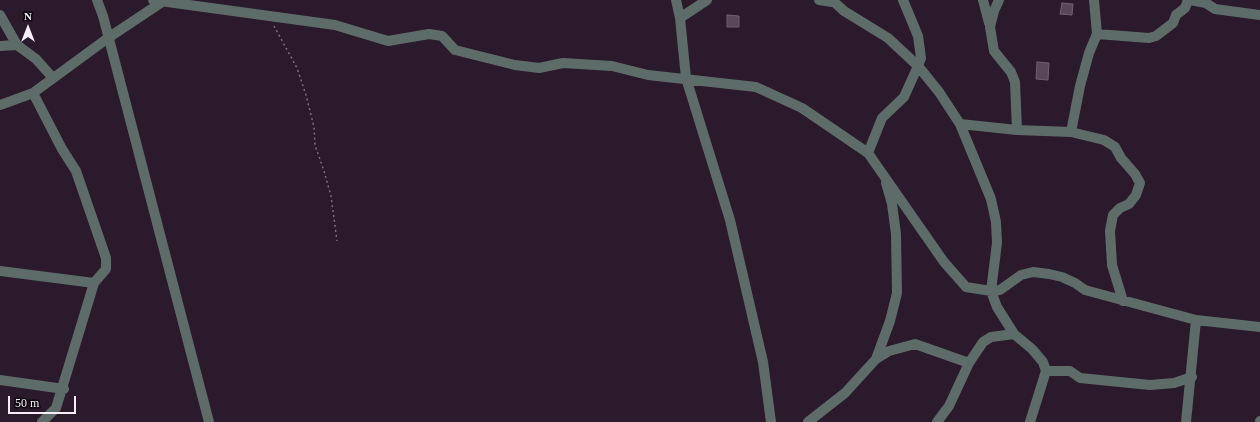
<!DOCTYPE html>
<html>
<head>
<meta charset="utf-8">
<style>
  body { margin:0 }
  #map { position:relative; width:1260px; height:422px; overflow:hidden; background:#2a1a2b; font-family:"Times New Roman",serif }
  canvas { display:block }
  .north { position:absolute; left:8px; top:8px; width:40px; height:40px; -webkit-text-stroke:3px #0e080f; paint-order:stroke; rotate:0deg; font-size:11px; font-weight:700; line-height:16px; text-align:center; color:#f7edf8 }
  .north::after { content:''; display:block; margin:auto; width:14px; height:18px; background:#f7edf8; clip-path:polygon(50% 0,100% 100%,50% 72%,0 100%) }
  .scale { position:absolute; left:8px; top:396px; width:68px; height:18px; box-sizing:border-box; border:2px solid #f7edf8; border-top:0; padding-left:5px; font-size:12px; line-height:14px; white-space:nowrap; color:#f7edf8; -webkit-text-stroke:3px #0e080f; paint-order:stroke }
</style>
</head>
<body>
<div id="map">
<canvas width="1260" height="422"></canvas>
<div class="north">N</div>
<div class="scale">50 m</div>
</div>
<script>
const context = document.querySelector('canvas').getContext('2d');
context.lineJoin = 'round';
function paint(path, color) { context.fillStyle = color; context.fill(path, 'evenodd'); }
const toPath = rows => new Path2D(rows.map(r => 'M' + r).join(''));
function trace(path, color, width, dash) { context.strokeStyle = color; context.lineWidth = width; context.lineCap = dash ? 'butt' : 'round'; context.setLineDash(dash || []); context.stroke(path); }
const building = toPath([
  [1062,3,1073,4,1072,15,1060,14,1062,3],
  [727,15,739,16,739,27,727,27,727,15],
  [1037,62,1049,63,1048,80,1036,79,1037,62]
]);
const path = toPath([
  [274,26,297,68,306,95,314,127,315,145,324,171,331,196,337,241]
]);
const minor = toPath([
  [97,0,103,16,209,422],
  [153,0,335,25,388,41,429,34,442,36,455,50,515,65,539,68,563,63,612,66,648,75,756,87,802,108,868,153,944,262,966,287,991,291,1000,290,1021,275,1033,272,1049,274,1062,277,1075,283,1085,290,1196,320,1260,327],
  [676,0,680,18,686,78,730,220,763,362,771,422],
  [819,0,832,2],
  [832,0,844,11,888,38,918,66,904,97,882,118,868,153],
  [903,0,918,36,921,58,918,66,939,92,960,124,991,199,996,222,997,243,991,291,997,307,1014,334,1032,349,1043,362,1046,371,1030,422],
  [983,0,989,23],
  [999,0,994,11,990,27,994,51,1011,72,1015,82,1017,130],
  [1094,0,1097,34],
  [1190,0,1206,3,1215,9,1260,15],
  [0,15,17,45,36,59,53,78],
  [680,18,707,0],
  [0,46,17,45],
  [33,93,62,149,76,171,106,258,106,269,94,283,56,408,42,422],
  [0,105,33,93,108,38,162,2],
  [960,124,1017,130,1071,132,1104,140,1115,147,1121,158,1135,174,1140,183,1136,195,1129,204,1120,208,1113,215,1110,231,1112,265,1123,301],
  [1071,132,1080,86,1089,53,1097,34,1149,38,1156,36,1173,23,1176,15,1185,8,1188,0],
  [0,271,94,283],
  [876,359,890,321,897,293,896,234,892,204,886,183],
  [1046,371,1070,371,1080,378,1150,385,1174,383,1192,377],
  [0,380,64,389],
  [808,422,845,393,876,359,889,351,915,344,969,363],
  [937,422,949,406,969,363,983,342,991,337,1014,334],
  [1186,422,1196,320],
  [1260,422,1260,421]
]);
paint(building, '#584759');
trace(building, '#725f73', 1);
trace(path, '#7e707f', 1.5, [2, 3]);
trace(minor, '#5e6c69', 10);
</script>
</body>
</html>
